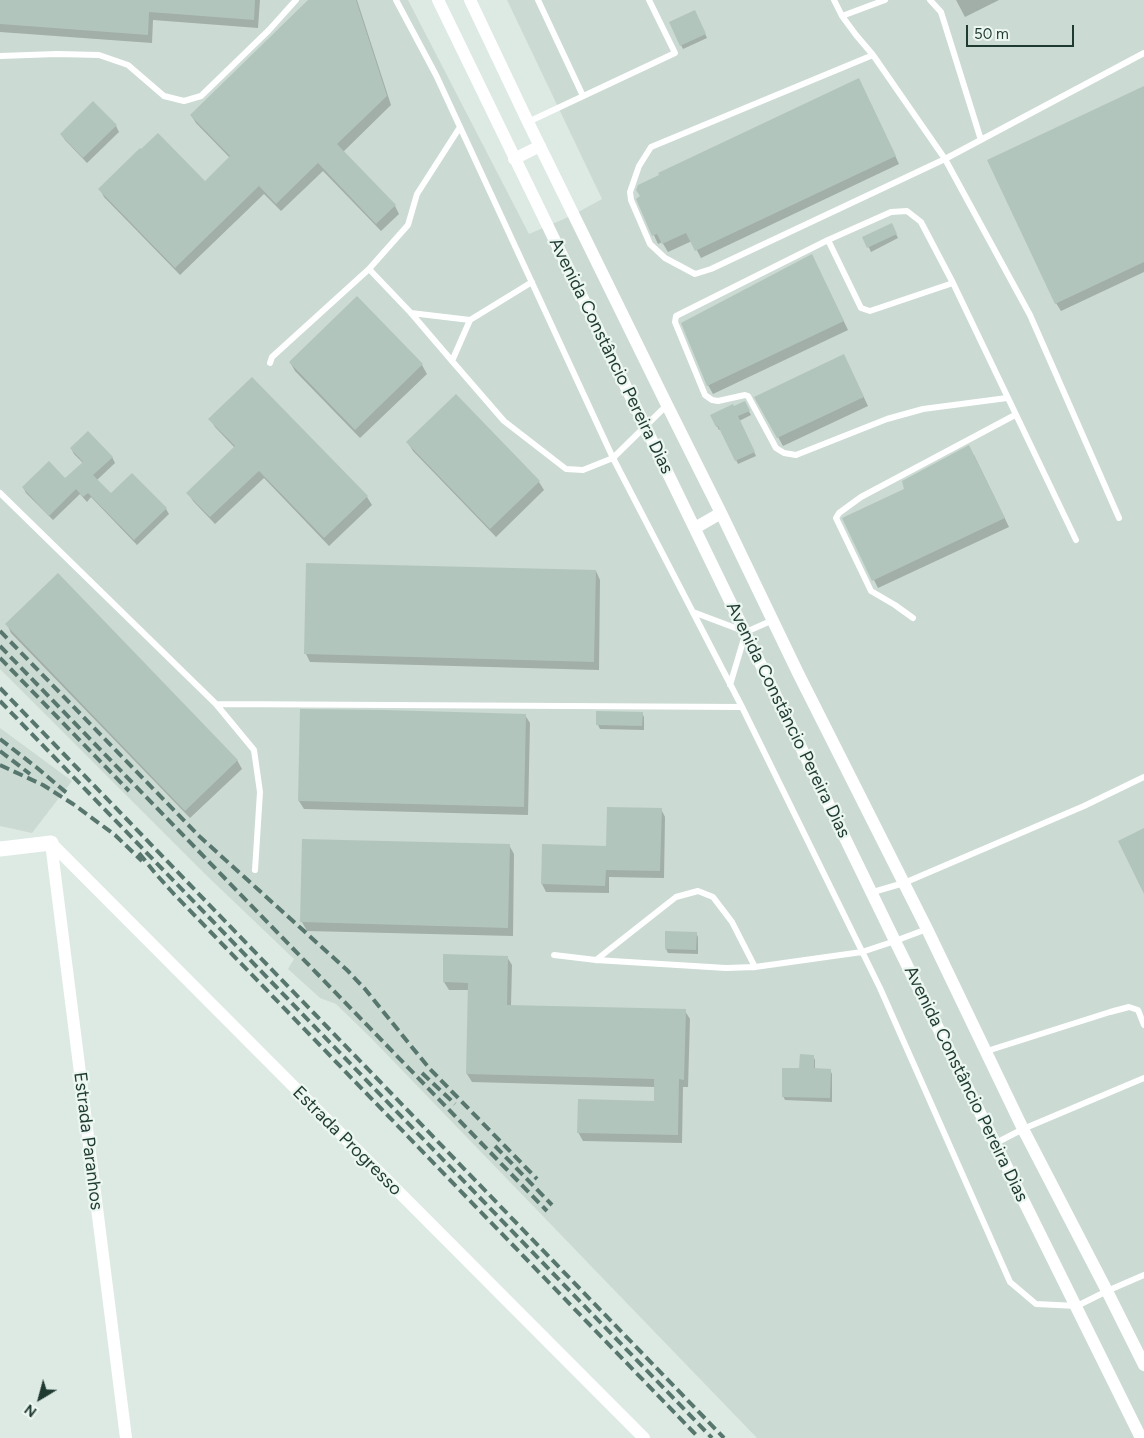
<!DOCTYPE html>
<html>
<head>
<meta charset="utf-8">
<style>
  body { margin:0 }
  #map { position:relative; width:1144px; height:1438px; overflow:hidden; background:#ddeae3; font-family:Figtree,sans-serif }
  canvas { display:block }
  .north { position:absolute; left:15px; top:1373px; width:50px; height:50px; -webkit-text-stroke:4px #edf7f1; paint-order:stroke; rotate:217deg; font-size:14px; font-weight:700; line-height:20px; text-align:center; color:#1e3a31 }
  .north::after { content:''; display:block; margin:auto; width:18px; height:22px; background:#1e3a31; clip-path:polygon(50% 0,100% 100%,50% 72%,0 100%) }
  .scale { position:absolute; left:966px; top:25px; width:108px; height:22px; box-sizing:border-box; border:2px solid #1e3a31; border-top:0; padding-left:6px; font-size:15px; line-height:18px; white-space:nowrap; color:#1e3a31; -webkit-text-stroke:4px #edf7f1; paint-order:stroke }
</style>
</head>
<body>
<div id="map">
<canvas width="1144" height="1438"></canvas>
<div class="north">N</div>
<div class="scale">50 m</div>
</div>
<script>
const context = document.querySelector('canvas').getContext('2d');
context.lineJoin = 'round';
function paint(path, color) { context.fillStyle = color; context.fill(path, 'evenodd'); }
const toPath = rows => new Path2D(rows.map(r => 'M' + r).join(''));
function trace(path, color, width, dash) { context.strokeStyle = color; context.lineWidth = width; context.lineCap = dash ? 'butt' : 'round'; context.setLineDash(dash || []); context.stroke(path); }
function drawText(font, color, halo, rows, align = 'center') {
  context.font = font + ' Figtree,sans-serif'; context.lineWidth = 4.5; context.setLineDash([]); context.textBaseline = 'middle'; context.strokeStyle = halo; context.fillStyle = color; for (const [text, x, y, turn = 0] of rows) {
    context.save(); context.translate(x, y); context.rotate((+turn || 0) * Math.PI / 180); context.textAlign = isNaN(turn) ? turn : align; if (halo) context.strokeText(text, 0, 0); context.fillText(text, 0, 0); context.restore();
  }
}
const built = toPath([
  [0,0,408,0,529,234,573,215,602,199,507,0,1144,0,1144,1438,757,1438,371,1038,336,1004,320,998,288,969,294,959,206,875,0,669],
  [0,728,72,781,32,833,0,826]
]);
const shadow = toPath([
  [0,0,260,0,258,28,153,20,152,43,0,32],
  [310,0,357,0,391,105,343,152,395,206,399,214,381,231,323,171,281,211,264,194,180,275,104,197,100,189,205,183,230,158,196,123,191,115],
  [956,0,999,0,965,17],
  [697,16,707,38,683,49,681,45],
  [1144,87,1144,272,1061,311,1056,303],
  [863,88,899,164,701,258,692,241,668,252,662,242,658,244,637,199],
  [116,126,119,132,87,163,65,140,61,134],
  [893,228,898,238,871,252,864,237],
  [816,264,848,330,713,394,708,385],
  [357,298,422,365,427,374,360,438,295,371,290,362],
  [848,364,868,406,783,446,756,397],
  [252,378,367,497,372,505,329,546,264,478,215,524,193,501,188,493,235,448,215,427,210,419],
  [456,396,539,482,544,490,496,537,413,451,408,443],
  [744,403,751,415,739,421,756,456,738,464,721,429,719,430,712,416],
  [71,448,112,457,115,463,97,480,111,495,166,509,169,514,137,545,91,497,87,502,80,494,53,520,26,493,23,487,65,480,83,463,74,454],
  [974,455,1009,527,878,588,874,580],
  [596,571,600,580,599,670,310,662,306,654],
  [7,624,237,760,242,769,190,818,11,633],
  [642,713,644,717,644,730,600,729,598,725],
  [525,715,530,723,528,815,304,809,299,801],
  [661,809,665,817,664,878,609,877,609,893,546,892,542,884,543,845,607,847],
  [303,840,509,845,514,854,513,936,307,931,302,922],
  [666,932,696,933,698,937,698,954,668,953,666,949],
  [507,957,512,965,511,1006,685,1011,690,1019,688,1087,683,1087,682,1143,583,1141,578,1132,655,1102,655,1087,472,1082,467,1074,469,990,449,990,444,982],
  [813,1056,815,1060,815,1069,830,1070,832,1074,832,1102,785,1100,783,1096,801,1070]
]);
const building = toPath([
  [0,0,255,0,254,20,149,12,148,35,0,24],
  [308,0,356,0,387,96,337,144,396,205,376,224,318,163,276,204,259,186,175,268,98,189,140,148,141,149,158,133,205,181,230,156,190,115],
  [695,10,706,34,680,46,669,22],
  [859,78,896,156,695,251,686,233,662,244,657,234,652,236,636,199,640,196,636,190,638,185,659,175,658,173],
  [1144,86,1144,262,1055,304,987,160],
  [93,101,117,125,83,158,60,134],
  [892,223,897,234,867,248,862,237],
  [812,254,844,321,707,386,681,323],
  [357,296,423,364,355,430,289,362],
  [844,354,864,397,777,438,754,397],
  [252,377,368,496,324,538,259,471,210,517,186,493,235,446,208,419],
  [456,394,540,481,490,529,406,442],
  [745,401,750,411,738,416,755,452,735,461,718,426,716,427,710,415,733,404,734,406],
  [88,431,113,457,93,475,111,493,132,473,167,508,134,540,88,493,83,497,76,489,49,516,22,487,49,461,65,478,83,462,70,448],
  [969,445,1005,518,872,581,842,518,904,489,902,481],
  [306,563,596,570,594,662,304,654],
  [58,573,238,760,185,811,5,624],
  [300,709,385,710,526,714,524,807,298,801],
  [596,711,643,712,642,726,596,725],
  [607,807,662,808,660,871,606,870,605,886,541,884,542,844,606,846],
  [1144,828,1144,894,1118,841],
  [302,839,510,844,508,928,300,922],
  [665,931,697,932,696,950,665,949],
  [443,954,508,956,507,1005,686,1009,684,1080,679,1079,678,1135,577,1133,578,1099,654,1101,654,1079,466,1074,468,983,443,982],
  [800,1054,814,1055,814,1068,831,1069,830,1098,782,1097,782,1068,799,1068]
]);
const service = toPath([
  [396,0,436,75,613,458,742,707,880,988,1010,1282,1036,1304,1077,1306,1107,1291,1144,1275],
  [538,0,583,96],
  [834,0,842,16],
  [930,0,941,12,981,140],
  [873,55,856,35,842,16,885,0],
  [0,56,57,54,99,55,128,65,164,96,184,101,201,96,269,30,296,0],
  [528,122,675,53,649,0],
  [828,240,861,308,870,311,953,283],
  [532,282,470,320,452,361,504,421,566,469,583,470,613,458,667,405],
  [411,313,470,320],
  [452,361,411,313,369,269,408,225,417,194,460,127],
  [270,363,272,357,369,269],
  [1007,398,923,409,887,419,796,455,784,453,776,448,748,396,745,395,718,401,712,400,705,395,675,322,676,316,828,240,891,212,907,211,921,222,953,283,1076,540],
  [0,493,216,704,254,750,260,792,255,870],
  [1119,518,1030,315,945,159,873,55,651,147,639,166,630,192,631,200,650,244,665,258,695,274,711,269,945,159,1144,53],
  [693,612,746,632,773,620],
  [913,618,895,605,871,591,836,518,839,513,861,497,1015,415],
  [730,685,745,635],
  [216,704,742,707],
  [873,892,904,883,1084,806,1144,777],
  [554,955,596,960,726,968,755,967,862,952,895,941,927,929],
  [596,960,676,897,698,891,713,897,732,922,755,967],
  [987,1051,1110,1012,1129,1007,1138,1010,1144,1025],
  [996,1143,1023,1129,1144,1078]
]);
const minor = toPath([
  [438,0,895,941,1141,1438],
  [470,0,528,122,667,405,721,513,798,673,927,929,1023,1129,1107,1291,1144,1365],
  [514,159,540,146],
  [695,528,721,513],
  [51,843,644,1438],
  [51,843,126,1438]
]);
const tertiary = toPath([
  [0,849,51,843]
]);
const rail = toPath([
  [0,631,199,836,347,970,365,989,411,1046,430,1069,537,1179],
  [0,646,547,1211],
  [0,658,129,791],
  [0,688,724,1438],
  [0,701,712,1438],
  [0,739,36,767,68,794],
  [0,751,30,774],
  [0,765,43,785,73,804,115,835,142,861],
  [139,853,155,873,173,893,699,1438],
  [422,1073,455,1104],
  [495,1146,552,1205]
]);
const streetNames = [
  ["Avenida Constâncio Pereira Dias",611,356,64],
  ["Avenida Constâncio Pereira Dias",788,720,64],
  ["Avenida Constâncio Pereira Dias",966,1084,64],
  ["Estrada Paranhos",88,1141,83],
  ["Estrada Progresso",347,1141,45]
];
paint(built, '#cbdad2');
paint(shadow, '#0003');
paint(building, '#b2c5bc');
trace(service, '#fff', 6);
trace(minor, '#fff', 12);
trace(tertiary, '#fff', 15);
trace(rail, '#57766d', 4, [10, 5]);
drawText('18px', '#1e3a31', '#edf7f1', streetNames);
</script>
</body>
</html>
